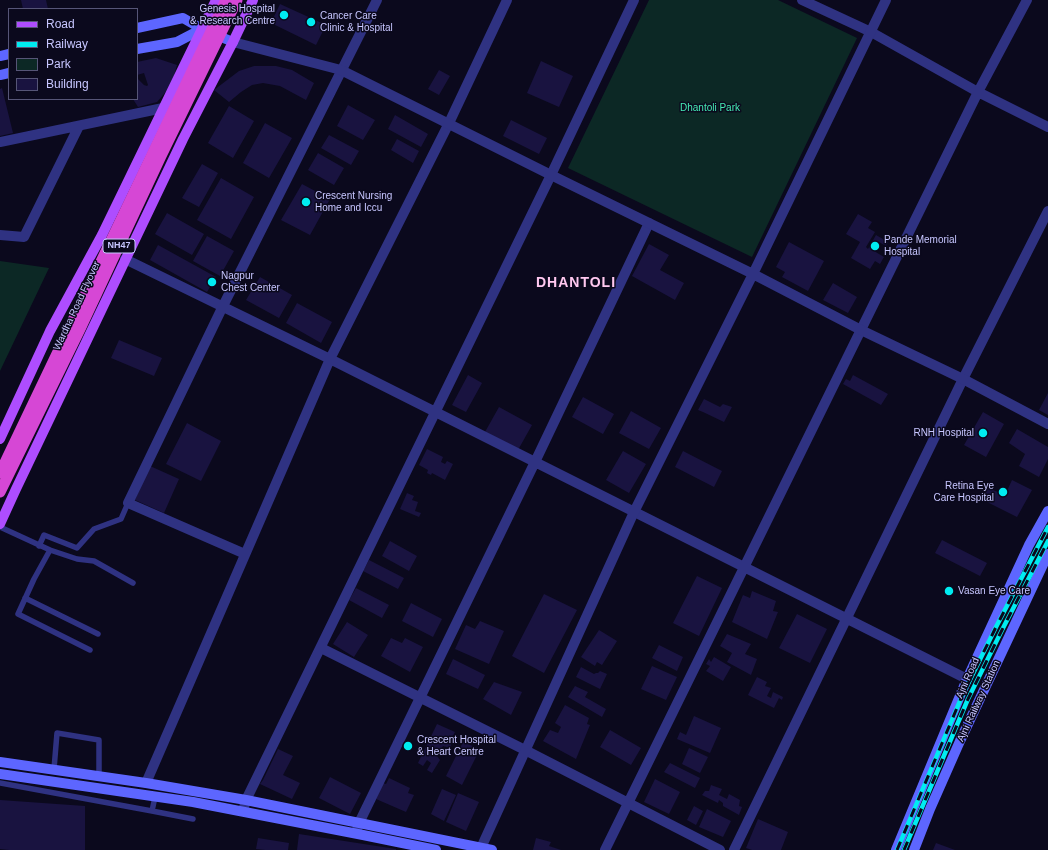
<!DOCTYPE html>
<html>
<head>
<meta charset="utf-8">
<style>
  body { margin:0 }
  #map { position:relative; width:1048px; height:850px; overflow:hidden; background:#0b091d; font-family:Arial,sans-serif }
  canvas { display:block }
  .legend { position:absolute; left:8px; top:8px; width:130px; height:92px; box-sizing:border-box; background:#0b091d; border:1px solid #565577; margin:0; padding:5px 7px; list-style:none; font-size:12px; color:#c7c6ff }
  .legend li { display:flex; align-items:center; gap:8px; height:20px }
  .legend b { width:20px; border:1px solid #565577 }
</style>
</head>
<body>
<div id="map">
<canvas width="1048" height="850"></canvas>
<ul class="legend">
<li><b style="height:5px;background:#ae4dff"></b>Road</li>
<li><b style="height:5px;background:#00ecf1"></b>Railway</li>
<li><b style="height:11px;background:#0c2825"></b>Park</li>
<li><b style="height:11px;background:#191340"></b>Building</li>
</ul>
</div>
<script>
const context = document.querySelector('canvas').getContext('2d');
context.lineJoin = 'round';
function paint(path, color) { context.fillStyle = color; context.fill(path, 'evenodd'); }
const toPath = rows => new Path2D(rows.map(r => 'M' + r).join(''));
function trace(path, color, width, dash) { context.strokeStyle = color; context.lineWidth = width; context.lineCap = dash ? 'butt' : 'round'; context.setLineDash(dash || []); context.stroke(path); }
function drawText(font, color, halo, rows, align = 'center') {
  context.font = font + ' Arial,sans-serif'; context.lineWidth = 3; context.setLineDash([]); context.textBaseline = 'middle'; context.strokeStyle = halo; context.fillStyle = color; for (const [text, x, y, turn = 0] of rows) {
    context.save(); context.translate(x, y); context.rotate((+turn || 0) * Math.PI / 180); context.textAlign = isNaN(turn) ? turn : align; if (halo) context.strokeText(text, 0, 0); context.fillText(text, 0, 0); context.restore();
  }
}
const green = toPath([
  [649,0,778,0,857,38,752,257,568,168],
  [0,261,49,268,0,371]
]);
const building = toPath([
  [21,0,46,0,48,9,23,9],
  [280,4,326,25,316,45,271,23],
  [156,58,177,65,171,86,157,102,138,107,133,99,137,99,137,78,144,85,147,86,148,85,144,73,137,75,137,62],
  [541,61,573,76,559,107,527,93],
  [254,66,276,66,292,70,314,83,306,100,280,86,263,83,252,85,241,92,229,102,214,90,239,71],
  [439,70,450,76,439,95,428,89],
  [2,88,13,133,0,136,0,89],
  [348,105,375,120,363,140,337,126],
  [229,106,254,121,233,158,208,143],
  [395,115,428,134,421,147,388,129],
  [511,120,547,138,539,154,503,136],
  [265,123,292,138,269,178,243,163],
  [329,135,359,151,351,165,321,148],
  [397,139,419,151,413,163,391,150],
  [318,153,344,168,334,185,308,170],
  [202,164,218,173,199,207,182,198],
  [221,178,254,197,231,239,197,220],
  [302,184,330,199,310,235,281,220],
  [167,213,204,234,192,255,155,234],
  [858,214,872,222,868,228,875,232,866,247,868,249,876,235,888,242,886,246,879,242,874,251,884,257,880,264,875,261,870,269,851,258,860,242,846,234],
  [207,236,234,251,220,276,193,261],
  [789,242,824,261,808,291,782,277,785,272,776,267],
  [649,244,669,255,660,270,684,283,675,300,632,276],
  [158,245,216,277,207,292,150,260],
  [260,277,292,295,279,318,246,300],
  [833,283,857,297,848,313,823,300],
  [297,303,332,322,321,343,286,323],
  [119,340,162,358,154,376,111,358],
  [468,375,482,383,466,412,452,405],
  [853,375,888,394,881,405,843,384,846,379,850,381],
  [1048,393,1048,415,1039,410],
  [583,397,614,414,603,434,572,417],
  [704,399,720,407,723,404,732,407,724,422,703,412,698,410],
  [499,407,532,425,518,450,485,432],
  [631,411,661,428,649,449,619,433],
  [983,412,1004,424,986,457,964,445],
  [187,423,221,441,201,481,166,464],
  [1017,429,1048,447,1048,459,1039,477,1019,466,1025,454,1009,443],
  [427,449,443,457,441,462,445,464,447,461,453,464,445,480,432,473,431,475,427,473,428,470,419,465],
  [623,451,646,464,629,493,606,480],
  [683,451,722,471,714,487,675,467],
  [150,466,179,479,164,513,135,500],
  [1012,480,1032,490,1017,517,981,499,985,490,984,488,988,482,995,486,993,490,998,492,999,490,1006,493],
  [407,493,414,496,412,500,418,502,415,511,421,513,419,517,400,509],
  [942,540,987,563,980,576,935,553],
  [390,541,417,556,409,571,382,556],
  [369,560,404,578,398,589,363,571],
  [697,576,722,588,699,636,673,623],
  [356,588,389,605,382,618,349,600],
  [752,591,776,601,773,611,778,612,767,639,732,622,743,595,750,598],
  [544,594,577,610,544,673,512,656],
  [411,603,442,619,433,637,402,621],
  [797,614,827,629,810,663,779,648],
  [480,621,504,631,489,664,455,649,466,625,475,629],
  [347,622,368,635,354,657,333,644],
  [599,630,617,641,602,665,597,662,595,666,581,657],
  [727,634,751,644,745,654,757,659,751,675,727,662,732,653,720,646],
  [391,638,402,643,405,638,423,647,410,672,381,656],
  [659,645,683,657,677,671,652,658],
  [714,657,731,667,723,681,706,671,710,666,706,664,709,659,711,662],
  [453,659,485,675,478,689,446,674],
  [652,666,677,677,666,700,641,689],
  [581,667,594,674,596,673,598,673,600,671,607,674,600,689,576,677],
  [757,677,767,682,765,686,771,688,767,696,771,698,773,692,783,697,782,700,779,698,774,708,748,695],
  [494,682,522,692,511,715,483,699],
  [575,686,588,692,585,697,606,709,602,717,568,697],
  [565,705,589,718,587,724,590,725,576,759,543,741,550,730,558,733,561,727,555,723],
  [694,716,721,728,710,753,677,739,680,732,686,735],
  [437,724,455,732,450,741,452,742,450,748,443,746,437,756,440,760,432,773,427,770,431,763,427,760,423,766,418,763],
  [610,730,641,748,631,765,600,747],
  [463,742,480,749,462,785,446,776],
  [689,748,708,757,700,773,682,764],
  [278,749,293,756,283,775,300,783,292,799,260,784,263,780],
  [670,763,700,778,695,788,664,772],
  [330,777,361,793,350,814,319,798],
  [389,778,410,788,408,793,414,795,406,812,376,799,383,783,386,784],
  [655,779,680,792,669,814,644,802],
  [711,785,722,789,719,795,727,799,729,794,740,800,739,806,742,807,739,815,723,806,723,803,719,800,718,803,702,795,705,791,709,791],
  [442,789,456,795,444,821,431,814],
  [458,793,479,802,466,831,446,822],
  [0,800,85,806,85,850,9,850,0,849],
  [694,806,703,811,696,825,687,820],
  [707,809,731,821,723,837,699,827],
  [758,819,788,832,781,850,752,850,746,848],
  [299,834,396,849,396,850,297,850],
  [258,838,289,843,288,850,265,850,256,849],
  [536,838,551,842,549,846,561,850,533,850],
  [936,843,955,850,933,850]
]);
const service = toPath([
  [0,527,50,550,77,559,94,561,133,583],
  [39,546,44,535,77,548,94,529,121,519,128,503],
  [50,550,34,579,18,614,90,650],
  [25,598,98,634],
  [54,769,57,733,99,740,99,776],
  [0,783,152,811,155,797],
  [152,811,193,819]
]);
const minor = toPath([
  [802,0,871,32,978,92,1048,127],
  [0,142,163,108],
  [0,235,24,237,79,126],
  [125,259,330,359,967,679],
  [245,554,128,503,223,306,377,0],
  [321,648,525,750,720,850],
  [146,783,330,359,449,123,507,0],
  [243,811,246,800,551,175,634,0],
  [356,833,359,823,535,462,649,223],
  [605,850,978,92,1027,0],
  [734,850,963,379,1048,211]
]);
const tertiary = toPath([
  [233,42,341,70,551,175,753,274,861,330,963,379,1048,424],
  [480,850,634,512,753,274,886,0]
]);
const secondary = toPath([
  [137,28,183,18,202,29,233,42],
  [137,49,177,42,202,29],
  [0,56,9,54],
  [0,75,9,73],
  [0,762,146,783,246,800,492,850],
  [0,774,193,802,363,835,436,850],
  [896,850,967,679,1029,545,1048,511],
  [914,850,930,809,960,741,1048,554]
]);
const primary = toPath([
  [0,439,50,331,102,235,216,0],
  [0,524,16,489,183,139,233,42,253,0]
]);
const rail = toPath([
  [897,850,962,696,996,627,1048,527],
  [904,850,968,699,1002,630,1048,541]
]);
const trunkBridge = toPath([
  [0,473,226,0],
  [0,492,80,329,161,156,237,0]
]);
const markers = [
  [284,15,5,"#00ecf1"],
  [311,22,5,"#00ecf1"],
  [306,202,5,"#00ecf1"],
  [875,246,5,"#00ecf1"],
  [212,282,5,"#00ecf1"],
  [983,433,5,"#00ecf1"],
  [1003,492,5,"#00ecf1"],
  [949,591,5,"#00ecf1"],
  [408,746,5,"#00ecf1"]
];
const shields = [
  [119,246,32]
];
const shieldNames = [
  ["NH47",119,246]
];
const poiNames = [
  ["Genesis Hospital",275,9,"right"],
  ["& Research Centre",275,21,"right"],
  ["Cancer Care",320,16],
  ["Clinic & Hospital",320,28],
  ["Crescent Nursing",315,196],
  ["Home and Iccu",315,208],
  ["Pande Memorial",884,240],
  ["Hospital",884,252],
  ["Nagpur",221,276],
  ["Chest Center",221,288],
  ["RNH Hospital",974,433,"right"],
  ["Retina Eye",994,486,"right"],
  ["Care Hospital",994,498,"right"],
  ["Vasan Eye Care",958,591],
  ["Crescent Hospital",417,740],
  ["& Heart Centre",417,752]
];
const parkNames = [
  ["Dhantoli Park",710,108]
];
const streetNames = [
  ["Wardha Road Flyover",77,306,-65],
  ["Ajni Road",968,678,-66],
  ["Ajni Railway Station",979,701,-65]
];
const districtNames = [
  ["DHANTOLI",576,283]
];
paint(green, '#0c2825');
paint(building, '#191340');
trace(service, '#2f3282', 5.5);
trace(minor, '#2f3282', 10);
trace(tertiary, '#2f3282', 10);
trace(secondary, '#5d66ff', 10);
trace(primary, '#ae4dff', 10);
trace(rail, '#00ecf1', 4.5);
trace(rail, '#0b091d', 3, [9]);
trace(trunkBridge, '#d647d5', 11);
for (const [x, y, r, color] of markers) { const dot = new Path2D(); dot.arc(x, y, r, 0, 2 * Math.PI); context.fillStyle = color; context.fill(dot); trace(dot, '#0b091d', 1.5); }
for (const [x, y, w] of shields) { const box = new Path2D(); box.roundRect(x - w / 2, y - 7, w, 14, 3); context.fillStyle = '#0b091d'; context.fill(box); trace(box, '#c7c6ff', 1); }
drawText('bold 9px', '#c7c6ff', null, shieldNames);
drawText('10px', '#c7c6ff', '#0b091d', poiNames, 'left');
drawText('10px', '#45ecb4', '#0b091d', parkNames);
drawText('10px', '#c7c6ff', '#0b091d', streetNames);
context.letterSpacing = '1px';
drawText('bold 14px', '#ffc8ef', '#0b091d', districtNames);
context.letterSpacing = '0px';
</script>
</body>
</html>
